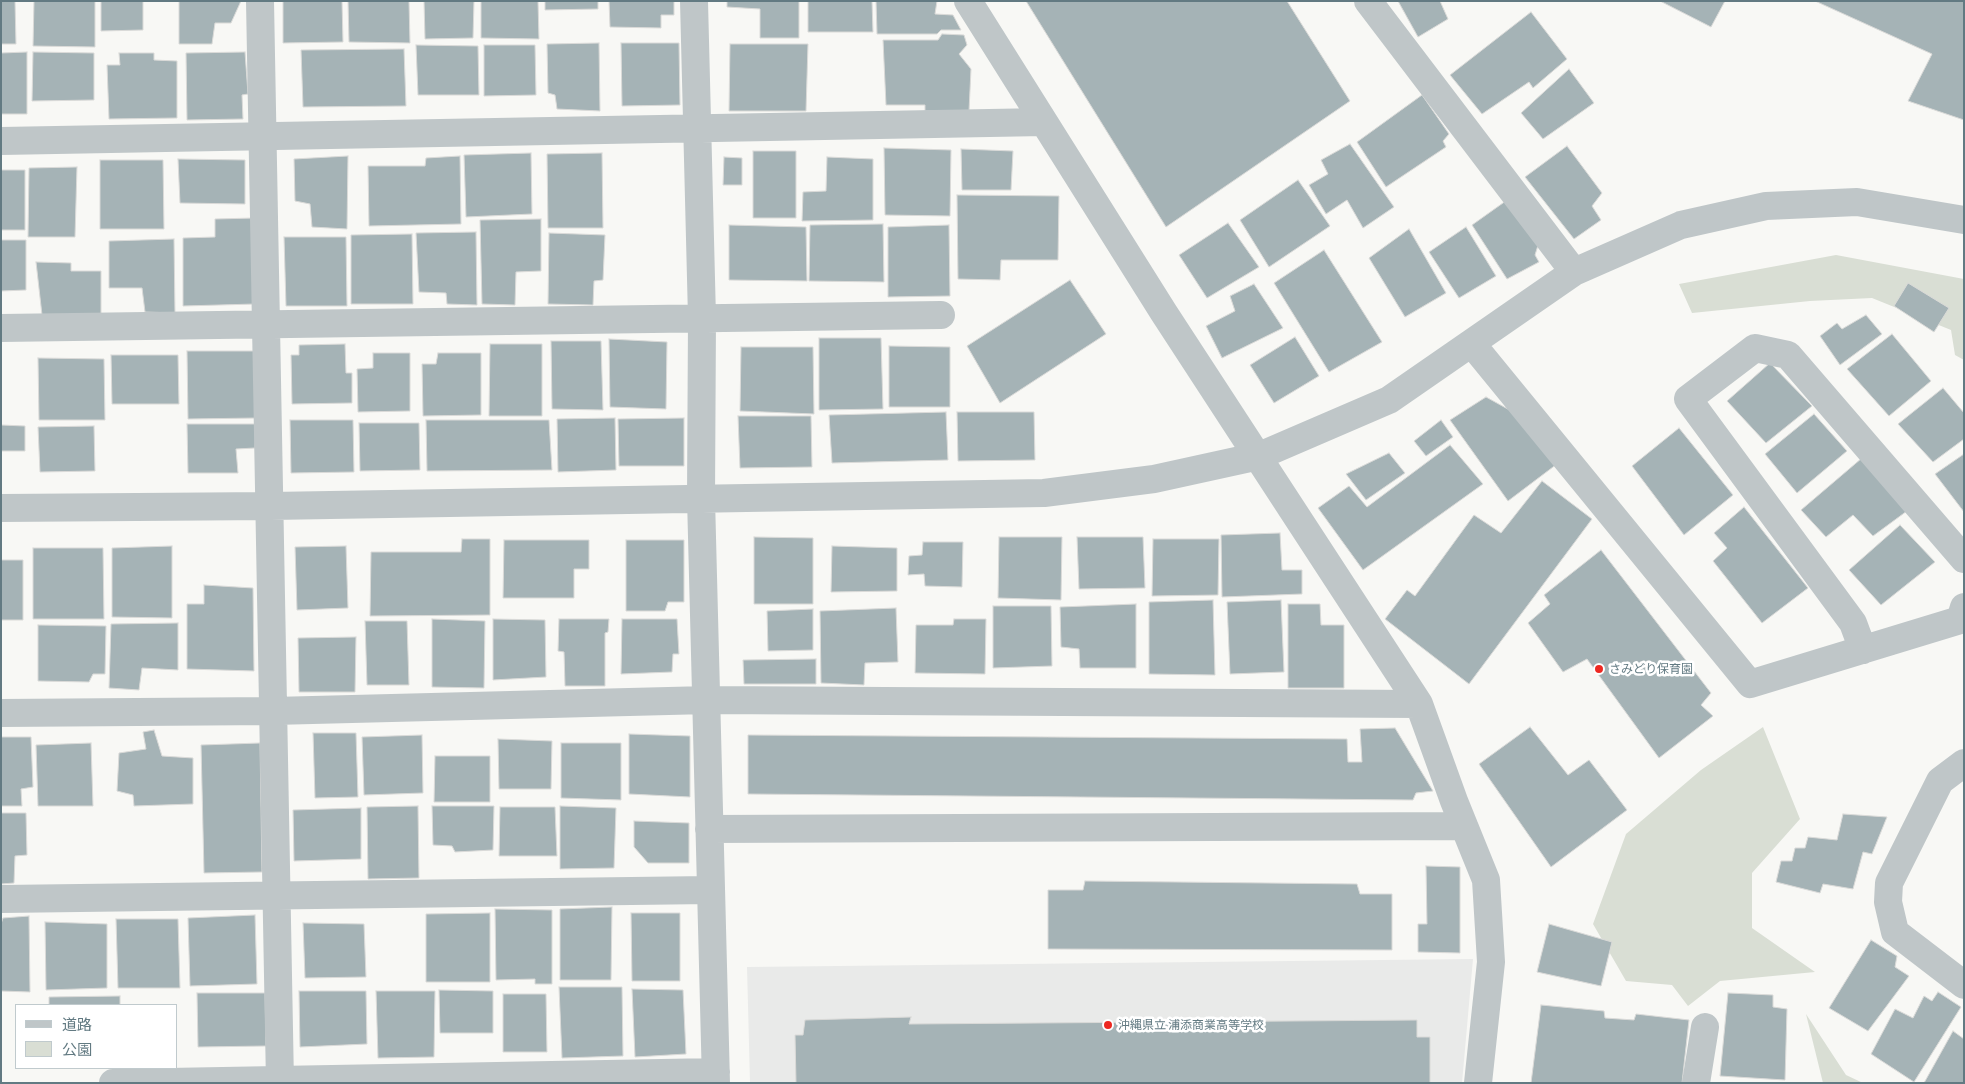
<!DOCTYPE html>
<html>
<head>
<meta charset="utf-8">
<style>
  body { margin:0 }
  #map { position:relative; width:1965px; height:1084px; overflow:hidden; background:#f8f8f5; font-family:Commissioner,"Noto Sans JP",sans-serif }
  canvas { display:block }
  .frame { position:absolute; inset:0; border:2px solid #627a82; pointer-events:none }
  .legend { position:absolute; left:15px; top:1004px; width:162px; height:65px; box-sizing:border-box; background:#fff; border:1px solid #c0cacd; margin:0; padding:6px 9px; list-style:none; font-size:15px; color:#627a82 }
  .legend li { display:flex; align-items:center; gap:10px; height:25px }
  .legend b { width:25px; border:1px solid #c0cacd }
</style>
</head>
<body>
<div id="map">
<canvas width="1965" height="1084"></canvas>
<div class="frame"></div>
<ul class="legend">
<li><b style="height:6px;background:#bfc6c8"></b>道路</li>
<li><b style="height:14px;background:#d9ded4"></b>公園</li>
</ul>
</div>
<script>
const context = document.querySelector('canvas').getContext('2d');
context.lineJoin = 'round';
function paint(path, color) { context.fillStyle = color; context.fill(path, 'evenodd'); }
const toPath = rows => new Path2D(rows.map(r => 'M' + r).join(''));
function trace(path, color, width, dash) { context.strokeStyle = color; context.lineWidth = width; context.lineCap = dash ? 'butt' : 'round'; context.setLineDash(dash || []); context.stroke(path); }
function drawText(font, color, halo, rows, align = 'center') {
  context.font = font + ' Commissioner,"Noto Sans JP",sans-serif'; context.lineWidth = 5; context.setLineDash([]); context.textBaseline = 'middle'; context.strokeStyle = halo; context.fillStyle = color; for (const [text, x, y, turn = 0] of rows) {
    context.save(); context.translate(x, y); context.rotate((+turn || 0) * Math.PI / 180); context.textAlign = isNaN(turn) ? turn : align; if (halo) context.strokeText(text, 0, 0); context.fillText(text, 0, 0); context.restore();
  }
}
const built = toPath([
  [1473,959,1462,1083,750,1083,747,967]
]);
const green = toPath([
  [1836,255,1964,279,1964,360,1955,355,1951,330,1872,298,1810,301,1692,313,1679,284],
  [1763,727,1800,819,1752,873,1752,928,1815,972,1720,981,1688,1006,1672,985,1626,981,1593,924,1626,834,1701,770],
  [1806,1014,1846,1075,1863,1083,1823,1083]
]);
const building = toPath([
  [1,1,15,1,16,44,1,44,1,1],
  [34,1,95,1,95,47,33,46,34,1],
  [101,1,143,1,143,30,101,31,101,1],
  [179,1,241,1,231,23,215,23,212,44,179,44,179,1],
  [283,1,342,1,343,42,283,43,283,1],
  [348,1,409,1,410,43,349,42,348,1],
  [424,1,474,1,473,38,425,39,424,1],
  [481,1,538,1,539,39,481,38,481,1],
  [545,1,598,1,598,9,545,10,545,1],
  [609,1,674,1,674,15,661,15,661,28,610,27,609,1],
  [727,1,799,1,799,38,760,38,760,9,727,7,727,1],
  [808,1,872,1,873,32,808,32,808,1],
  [876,1,937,1,935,14,953,15,961,30,941,30,937,34,877,34,876,1],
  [1026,1,1287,1,1350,101,1166,227,1026,1],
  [1398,1,1440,1,1448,19,1418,37,1398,1],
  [1660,1,1725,1,1711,27,1660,1],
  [1815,1,1964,1,1964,120,1908,101,1932,54,1815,1],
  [1531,12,1567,59,1533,88,1529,82,1482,114,1450,75,1531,12],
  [942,34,964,35,967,45,959,54,971,69,969,111,925,111,925,105,886,105,883,40,938,40,942,34],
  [599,43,600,111,557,109,555,95,548,93,547,44,599,43],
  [621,43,679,43,680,105,622,106,621,43],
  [730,44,808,44,806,111,729,111,730,44],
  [416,45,478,46,479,95,418,95,416,45],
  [484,45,535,45,536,95,484,96,484,45],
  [404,49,406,106,303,107,301,50,404,49],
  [27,52,27,114,1,114,1,53,27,52],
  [33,52,94,53,94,100,32,101,33,52],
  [245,52,248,94,242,95,243,119,187,120,186,53,245,52],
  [119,53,154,53,154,60,177,61,177,118,109,119,107,65,120,65,119,53],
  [1569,69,1594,103,1543,139,1521,113,1569,69],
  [1422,95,1449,134,1443,141,1446,147,1386,187,1357,142,1422,95],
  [1350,144,1394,207,1363,228,1347,200,1326,214,1309,185,1328,174,1321,160,1350,144],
  [1567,146,1602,193,1592,206,1601,220,1574,239,1525,177,1567,146],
  [884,148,951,150,950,216,885,215,884,148],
  [961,149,1013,151,1011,190,962,190,961,149],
  [753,151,796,151,796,218,753,218,753,151],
  [531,153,532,214,466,217,464,155,531,153],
  [602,153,603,228,548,228,547,154,602,153],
  [348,156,347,229,312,227,310,204,295,201,294,159,348,156],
  [460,156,461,224,369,226,368,166,425,166,426,158,460,156],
  [724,157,742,158,742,185,723,185,724,157],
  [827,157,873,159,873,220,802,221,803,192,826,191,827,157],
  [178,159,245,160,245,204,180,203,178,159],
  [100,160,163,160,164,229,100,229,100,160],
  [77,167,75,237,28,237,29,168,77,167],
  [1,170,25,170,25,230,1,230,1,170],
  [1298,180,1330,226,1269,267,1240,220,1298,180],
  [957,195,1059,196,1058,260,1001,260,1000,280,958,279,957,195],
  [1510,198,1540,239,1535,255,1539,262,1507,279,1472,225,1510,198],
  [254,218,255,304,183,306,183,238,215,237,215,219,254,218],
  [541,219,541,271,516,272,515,305,482,304,480,220,541,219],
  [1228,223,1259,267,1207,298,1179,255,1228,223],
  [883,224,884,282,809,281,810,225,883,224],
  [729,225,806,227,807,281,729,280,729,225],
  [949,225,950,296,888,297,888,227,949,225],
  [1466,227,1496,276,1459,298,1429,252,1466,227],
  [1409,229,1446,293,1405,317,1369,258,1409,229],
  [476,232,477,305,447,304,446,293,419,292,416,233,476,232],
  [549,233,605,235,603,280,594,281,593,305,548,304,549,233],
  [412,234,413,304,351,304,351,235,412,234],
  [284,237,346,237,347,306,286,306,284,237],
  [174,239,175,313,145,312,142,288,109,288,109,241,174,239],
  [1,240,26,240,26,290,1,291,1,240],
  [1324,250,1382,342,1329,372,1274,283,1324,250],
  [36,262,71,263,71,271,101,271,101,317,42,315,36,262],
  [1070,280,1106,334,1000,403,967,346,1070,280],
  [1908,283,1949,308,1934,332,1894,306,1908,283],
  [1254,284,1283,328,1222,358,1206,326,1235,311,1230,296,1254,284],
  [1866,315,1882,334,1840,365,1820,336,1837,323,1842,329,1866,315],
  [1892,334,1931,381,1889,416,1847,369,1892,334],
  [1295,337,1319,376,1274,403,1250,365,1295,337],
  [819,338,881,338,883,409,819,410,819,338],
  [609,339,667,342,666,409,610,407,609,339],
  [551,341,601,341,603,410,552,409,551,341],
  [345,344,346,373,352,373,352,403,292,404,291,355,299,355,299,345,345,344],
  [490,344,542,344,542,416,489,416,490,344],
  [889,346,950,347,950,407,889,407,889,346],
  [741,347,813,347,814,414,740,411,741,347],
  [187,351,256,351,257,418,188,419,187,351],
  [373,353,410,353,410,411,358,412,357,369,373,368,373,353],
  [438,353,481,353,481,415,423,416,422,364,436,364,438,353],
  [111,355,178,355,179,404,112,404,111,355],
  [38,358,104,359,105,420,39,420,38,358],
  [1770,363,1812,406,1766,443,1727,401,1770,363],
  [1943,388,1964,413,1964,439,1933,462,1898,424,1943,388],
  [1486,397,1524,418,1557,464,1508,501,1450,420,1486,397],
  [946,412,948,460,832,463,829,415,946,412],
  [957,412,1034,412,1035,460,958,461,957,412],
  [1814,414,1847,451,1797,493,1765,454,1814,414],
  [738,416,811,416,812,467,740,468,738,416],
  [615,418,616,470,558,472,557,419,615,418],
  [684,418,684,466,619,466,618,419,684,418],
  [290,420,353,420,354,472,291,473,290,420],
  [426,420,549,420,552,470,427,471,426,420],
  [1441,420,1453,437,1426,456,1414,441,1441,420],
  [359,423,419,423,420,470,360,471,359,423],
  [187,424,256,424,255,448,236,449,238,473,188,473,187,424],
  [1,425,25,426,25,451,1,451,1,425],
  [94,426,95,471,40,472,38,427,94,426],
  [1679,428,1733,495,1684,535,1632,466,1679,428],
  [1450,445,1483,484,1363,570,1318,508,1349,486,1367,507,1450,445],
  [1389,453,1405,473,1366,500,1346,474,1389,453],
  [1964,454,1964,512,1935,474,1964,454],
  [1862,458,1907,511,1873,536,1853,515,1826,537,1801,510,1862,458],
  [1542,481,1592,519,1469,684,1385,619,1407,590,1415,596,1474,515,1501,533,1542,481],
  [1744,507,1808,588,1762,623,1713,561,1727,548,1714,533,1744,507],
  [1900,525,1935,562,1881,605,1849,570,1900,525],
  [1280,533,1282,570,1302,570,1302,594,1222,597,1221,535,1280,533],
  [754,537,813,538,813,604,754,604,754,537],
  [999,537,1062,537,1061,600,998,598,999,537],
  [1077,537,1143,537,1145,588,1079,589,1077,537],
  [462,539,490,539,490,615,370,616,371,552,461,552,462,539],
  [1153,539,1219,539,1218,595,1152,596,1153,539],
  [504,540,589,540,589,569,574,569,574,598,503,598,504,540],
  [626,540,684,540,684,602,668,602,665,611,626,611,626,540],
  [923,542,963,542,962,587,925,586,924,574,908,575,909,556,922,555,923,542],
  [172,546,172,618,112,617,112,548,172,546],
  [346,546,348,608,297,610,295,547,346,546],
  [832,546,897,548,897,591,831,592,832,546],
  [33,548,103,548,104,619,33,619,33,548],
  [1601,550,1711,693,1701,705,1713,716,1659,758,1587,659,1563,672,1528,623,1550,604,1544,595,1601,550],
  [1,560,23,560,23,620,1,620,1,560],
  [204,585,253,588,254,671,187,669,187,604,204,604,204,585],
  [1213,600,1215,675,1149,674,1149,602,1213,600],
  [1281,600,1284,672,1230,674,1227,602,1281,600],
  [1136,604,1136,668,1080,668,1079,649,1061,647,1060,607,1136,604],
  [1288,604,1320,604,1321,625,1344,625,1344,688,1288,688,1288,604],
  [993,606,1051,606,1052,666,993,668,993,606],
  [896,608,898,662,865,663,864,685,821,683,820,611,896,608],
  [813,609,813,650,768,651,767,611,813,609],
  [432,619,485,621,484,688,432,687,432,619],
  [493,619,545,620,546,677,493,680,493,619],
  [559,619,609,619,608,632,605,633,605,686,565,686,564,652,558,651,559,619],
  [622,619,677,619,679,654,673,654,672,672,621,674,622,619],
  [954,619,986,619,985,674,915,673,916,625,953,625,954,619],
  [365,621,407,621,409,685,367,685,365,621],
  [178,623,178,670,142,668,139,690,109,688,111,624,178,623],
  [38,625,106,626,105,674,93,674,89,682,38,681,38,625],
  [356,637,355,692,299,692,298,638,356,637],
  [816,659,816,684,744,684,743,660,816,659],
  [1530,727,1568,775,1589,760,1627,810,1551,867,1479,764,1530,727],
  [1395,728,1433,791,1416,793,1413,800,748,794,748,735,1347,739,1348,762,1362,762,1360,729,1395,728],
  [154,730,162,756,193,758,193,804,134,806,133,795,117,791,119,753,146,749,143,732,154,730],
  [313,733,356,733,358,797,315,798,313,733],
  [629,734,690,736,690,797,629,794,629,734],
  [422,735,423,793,364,795,362,737,422,735],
  [1,737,31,737,33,787,21,789,22,806,1,806,1,737],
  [498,739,552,741,551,789,499,789,498,739],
  [91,743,93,806,38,806,36,745,91,743],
  [260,743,262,872,204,873,201,745,260,743],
  [561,743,621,743,621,800,561,798,561,743],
  [435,756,490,756,490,802,434,802,435,756],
  [418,806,419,878,368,879,367,807,418,806],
  [432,806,494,806,493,850,455,852,452,846,433,845,432,806],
  [560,806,616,808,614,868,560,869,560,806],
  [500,807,555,807,557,856,499,856,500,807],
  [361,808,361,859,294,861,293,810,361,808],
  [1,813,26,813,27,855,15,856,14,883,1,884,1,813],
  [1843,814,1887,817,1872,854,1863,852,1853,889,1823,884,1820,893,1776,882,1781,861,1792,861,1795,848,1805,848,1808,837,1837,840,1843,814],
  [634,821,689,823,689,863,648,863,634,847,634,821],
  [1426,866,1460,867,1460,953,1418,952,1418,924,1427,924,1426,866],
  [1085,881,1357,884,1360,894,1392,894,1392,950,1048,949,1048,890,1083,890,1085,881],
  [612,907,611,980,560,980,560,909,612,907],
  [495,909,552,910,552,984,535,984,535,979,496,980,495,909],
  [490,913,490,982,426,982,426,914,490,913],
  [631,913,680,913,680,981,632,981,631,913],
  [255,915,257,984,190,986,188,918,255,915],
  [29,916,30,992,1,991,1,924,3,918,29,916],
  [116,919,178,919,180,988,118,988,116,919],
  [45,922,107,924,107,988,46,990,45,922],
  [303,923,364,924,366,977,305,978,303,923],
  [1549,924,1612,942,1601,986,1537,972,1549,924],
  [1871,940,1897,956,1895,967,1909,976,1868,1031,1829,1008,1871,940],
  [559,987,622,987,623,1056,562,1058,559,987],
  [632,989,683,990,686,1054,635,1057,632,989],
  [439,990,493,991,493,1033,440,1033,439,990],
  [299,991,366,991,367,1044,300,1047,299,991],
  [376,991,435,991,434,1057,378,1058,376,991],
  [1938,992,1961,1007,1914,1082,1871,1054,1895,1009,1913,1018,1924,996,1932,1001,1938,992],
  [197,993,265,993,266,1046,198,1047,197,993],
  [1728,993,1773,995,1773,1007,1787,1009,1785,1080,1720,1076,1728,993],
  [503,994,546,994,547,1052,503,1052,503,994],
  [120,996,120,1005,49,1005,49,997,120,996],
  [1541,1005,1604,1011,1605,1018,1634,1020,1636,1014,1689,1020,1682,1083,1531,1083,1541,1005],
  [911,1017,909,1024,1417,1020,1417,1037,1430,1037,1430,1083,796,1083,795,1035,803,1035,805,1020,911,1017],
  [1953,1031,1964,1039,1964,1083,1924,1083,1953,1031]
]);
const minor = toPath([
  [260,1,280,1083],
  [694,1,702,318,701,498,716,1083],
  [968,1,1164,313,1419,704,1454,801,1486,880,1491,962,1478,1083],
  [1368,1,1574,272],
  [1,141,1044,122],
  [1,328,941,315],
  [1472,344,1750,684,1960,620,1964,607],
  [1,508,271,506,1044,493,1154,479,1259,456,1389,400,1574,272,1681,225,1766,206,1857,202,1964,220],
  [1863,650,1853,623,1688,399,1755,348,1788,355,1964,559],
  [1,713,273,711,708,700,1419,704],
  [1964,763,1940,781,1889,883,1888,902,1895,932,1964,985],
  [709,829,1464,826],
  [1,899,710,890],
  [113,1083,716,1072],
  [1696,1083,1705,1027]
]);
const markers = [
  [1599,669,5,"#ed2821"],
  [1108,1025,5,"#ed2821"]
];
const poiNames = [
  ["さみどり保育園",1609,669],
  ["沖縄県立 浦添商業高等学校",1118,1025]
];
paint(built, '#e9eae9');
paint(green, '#d9ded4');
paint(building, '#a5b3b6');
trace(building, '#dadad8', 1);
trace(minor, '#bfc6c8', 28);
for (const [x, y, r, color] of markers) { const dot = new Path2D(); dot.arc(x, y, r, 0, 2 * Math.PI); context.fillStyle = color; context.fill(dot); trace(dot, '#fff', 2); }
drawText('12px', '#627a82', '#fff', poiNames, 'left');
</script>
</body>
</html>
